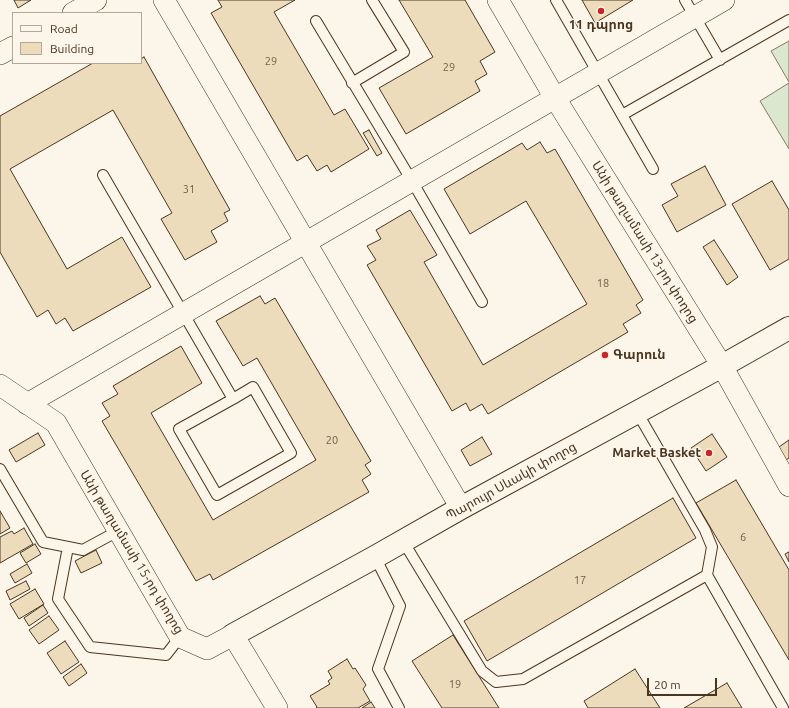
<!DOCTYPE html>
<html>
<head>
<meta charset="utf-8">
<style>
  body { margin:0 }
  #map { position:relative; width:789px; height:708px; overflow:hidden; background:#fbf6e9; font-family:Ubuntu,sans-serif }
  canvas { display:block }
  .legend { position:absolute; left:12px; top:12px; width:130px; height:52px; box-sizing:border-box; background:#fbf6e9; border:1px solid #b4a999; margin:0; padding:5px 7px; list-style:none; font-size:12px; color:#4a3520 }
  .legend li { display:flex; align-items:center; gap:8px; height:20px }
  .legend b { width:20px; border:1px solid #b4a999 }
  .scale { position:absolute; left:647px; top:678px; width:70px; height:18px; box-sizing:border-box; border:2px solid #4a3520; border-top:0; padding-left:5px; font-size:12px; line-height:14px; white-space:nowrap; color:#4a3520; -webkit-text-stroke:3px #fbf6e9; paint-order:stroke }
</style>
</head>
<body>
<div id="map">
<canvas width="789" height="708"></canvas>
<ul class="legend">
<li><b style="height:5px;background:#fbf6e9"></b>Road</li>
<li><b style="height:11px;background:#ecdcbc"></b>Building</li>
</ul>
<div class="scale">20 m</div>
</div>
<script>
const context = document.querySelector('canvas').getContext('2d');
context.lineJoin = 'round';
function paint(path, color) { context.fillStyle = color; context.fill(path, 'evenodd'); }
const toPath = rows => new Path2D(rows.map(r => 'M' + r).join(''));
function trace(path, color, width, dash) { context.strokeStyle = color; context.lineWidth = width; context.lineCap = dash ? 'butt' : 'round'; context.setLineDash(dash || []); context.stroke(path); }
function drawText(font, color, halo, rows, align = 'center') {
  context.font = font + ' Ubuntu,"Noto Sans Armenian",sans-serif'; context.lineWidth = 3; context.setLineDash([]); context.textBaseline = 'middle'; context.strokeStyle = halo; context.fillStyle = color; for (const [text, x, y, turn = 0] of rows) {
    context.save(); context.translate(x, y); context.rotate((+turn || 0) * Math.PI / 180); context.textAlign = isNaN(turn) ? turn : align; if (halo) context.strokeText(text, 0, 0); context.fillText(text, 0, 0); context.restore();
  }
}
const green = toPath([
  [789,41,789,82,771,51,789,41],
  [789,83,789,149,760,101,789,83]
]);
const building = toPath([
  [14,0,31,0,18,8,14,0],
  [218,0,295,0,274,12,334,115,345,109,369,149,331,172,327,165,317,171,307,155,297,161,211,13,222,7,218,0],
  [399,0,465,0,495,52,480,61,487,74,475,81,480,91,406,134,379,88,433,57,399,0],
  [582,0,633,0,595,23,582,0],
  [144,57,230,210,224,213,228,221,211,231,217,242,185,260,161,219,172,213,113,110,10,169,67,269,122,237,151,287,73,331,65,318,56,324,48,310,37,317,0,252,0,116,93,63,141,63,141,59,144,57],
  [369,130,382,153,377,156,363,133,369,130],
  [540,142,547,153,555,149,643,300,636,305,641,313,623,324,628,332,488,414,482,404,470,411,466,403,452,411,367,265,376,260,367,246,381,239,376,230,410,210,437,255,424,262,483,365,587,304,526,201,470,234,444,189,522,143,527,150,540,142],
  [705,166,726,205,677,232,662,205,678,196,671,184,705,166],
  [772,181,789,210,789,259,770,270,732,204,772,181],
  [714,240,738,277,727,285,703,247,714,240],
  [260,296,265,304,275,298,371,461,365,465,371,474,362,480,369,492,213,580,210,574,196,581,102,421,110,416,102,403,118,394,113,386,181,346,202,383,151,413,213,520,316,460,257,358,243,366,216,321,260,296],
  [38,433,45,445,16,462,9,450,38,433],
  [712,434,727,457,706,471,691,448,712,434],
  [482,437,492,454,470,466,461,450,482,437],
  [789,440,789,458,786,460,779,447,789,440],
  [736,480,789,570,789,660,696,503,736,480],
  [673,498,696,538,487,661,464,621,673,498],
  [0,511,10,528,0,534,0,511],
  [24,528,33,544,0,563,0,537,12,531,14,534,24,528],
  [35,544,41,554,26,563,20,553,35,544],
  [96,550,102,563,81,573,75,561,96,550],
  [789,552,789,562,785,554,789,552],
  [27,564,32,573,15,583,10,574,27,564],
  [26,581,30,589,10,600,6,591,26,581],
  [35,589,44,604,19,619,10,604,35,589],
  [43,605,48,613,29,626,24,618,43,605],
  [49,616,59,630,39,644,29,630,49,616],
  [453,635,499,708,442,708,412,661,453,635],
  [65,641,79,662,61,674,47,653,65,641],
  [347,659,353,669,355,668,366,685,363,689,370,701,358,708,316,708,317,707,310,696,330,684,328,681,332,678,328,671,347,659],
  [81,664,87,673,69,686,63,677,81,664],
  [635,669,660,708,588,708,584,701,635,669],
  [727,683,742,708,684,708,727,683],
  [371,702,375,708,362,708,371,702]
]);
const service = toPath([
  [556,0,653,169],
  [685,0,720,60],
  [316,21,412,181,482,302],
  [352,83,404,52,372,0],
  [622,115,789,20],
  [103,175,233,399,253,387,291,453,217,495,179,429,233,399],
  [637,412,705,530,712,547,707,575],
  [0,469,43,542,83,550,118,531],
  [403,541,482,671,496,682,523,679,707,575,783,708],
  [68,547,58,599,90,647,166,655,180,637],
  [375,557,400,606,378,669,399,708]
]);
const minor = toPath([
  [164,0,461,508],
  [498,0,555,98,722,366,789,486],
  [73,13,96,0],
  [0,54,13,47],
  [0,385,56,423,180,637,207,649,233,635,277,708],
  [27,404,724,0]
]);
const tertiary = toPath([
  [233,635,375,557,461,508,722,366,789,328]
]);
const markers = [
  [601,11,4,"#c62828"],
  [605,355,4,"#c62828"],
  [709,453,4,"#c62828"]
];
const numberNames = [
  ["29",271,61],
  ["29",449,67],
  ["31",189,189],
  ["18",603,283],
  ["20",332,440],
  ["6",743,537],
  ["17",580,580],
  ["19",455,684]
];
const poiNames = [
  ["11 դպրոց",601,25],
  ["Գարուն",613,355,"left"],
  ["Market Basket",701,453,"right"]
];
const streetNames = [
  ["Անի թաղամասի 13-րդ փողոց",645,242,58],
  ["Պարույր Սևակի փողոց",511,481,-29],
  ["Անի թաղամասի 15-րդ փողոց",132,552,59]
];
paint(green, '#dce7d0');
trace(green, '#887966', 1);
paint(building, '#ecdcbc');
trace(building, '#4a3520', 1);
trace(service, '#4a3520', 12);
trace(minor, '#4a3520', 22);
trace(tertiary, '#4a3520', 24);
trace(service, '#fbf6e9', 10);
trace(minor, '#fbf6e9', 21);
trace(tertiary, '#fbf6e9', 22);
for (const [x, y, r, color] of markers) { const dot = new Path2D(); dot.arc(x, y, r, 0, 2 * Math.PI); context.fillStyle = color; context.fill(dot); trace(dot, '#fbf6e9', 1.5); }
drawText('11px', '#725f47', null, numberNames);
drawText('bold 13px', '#4a3520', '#fbf6e9', poiNames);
drawText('13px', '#4a3520', '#fbf6e9', streetNames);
</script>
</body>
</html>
